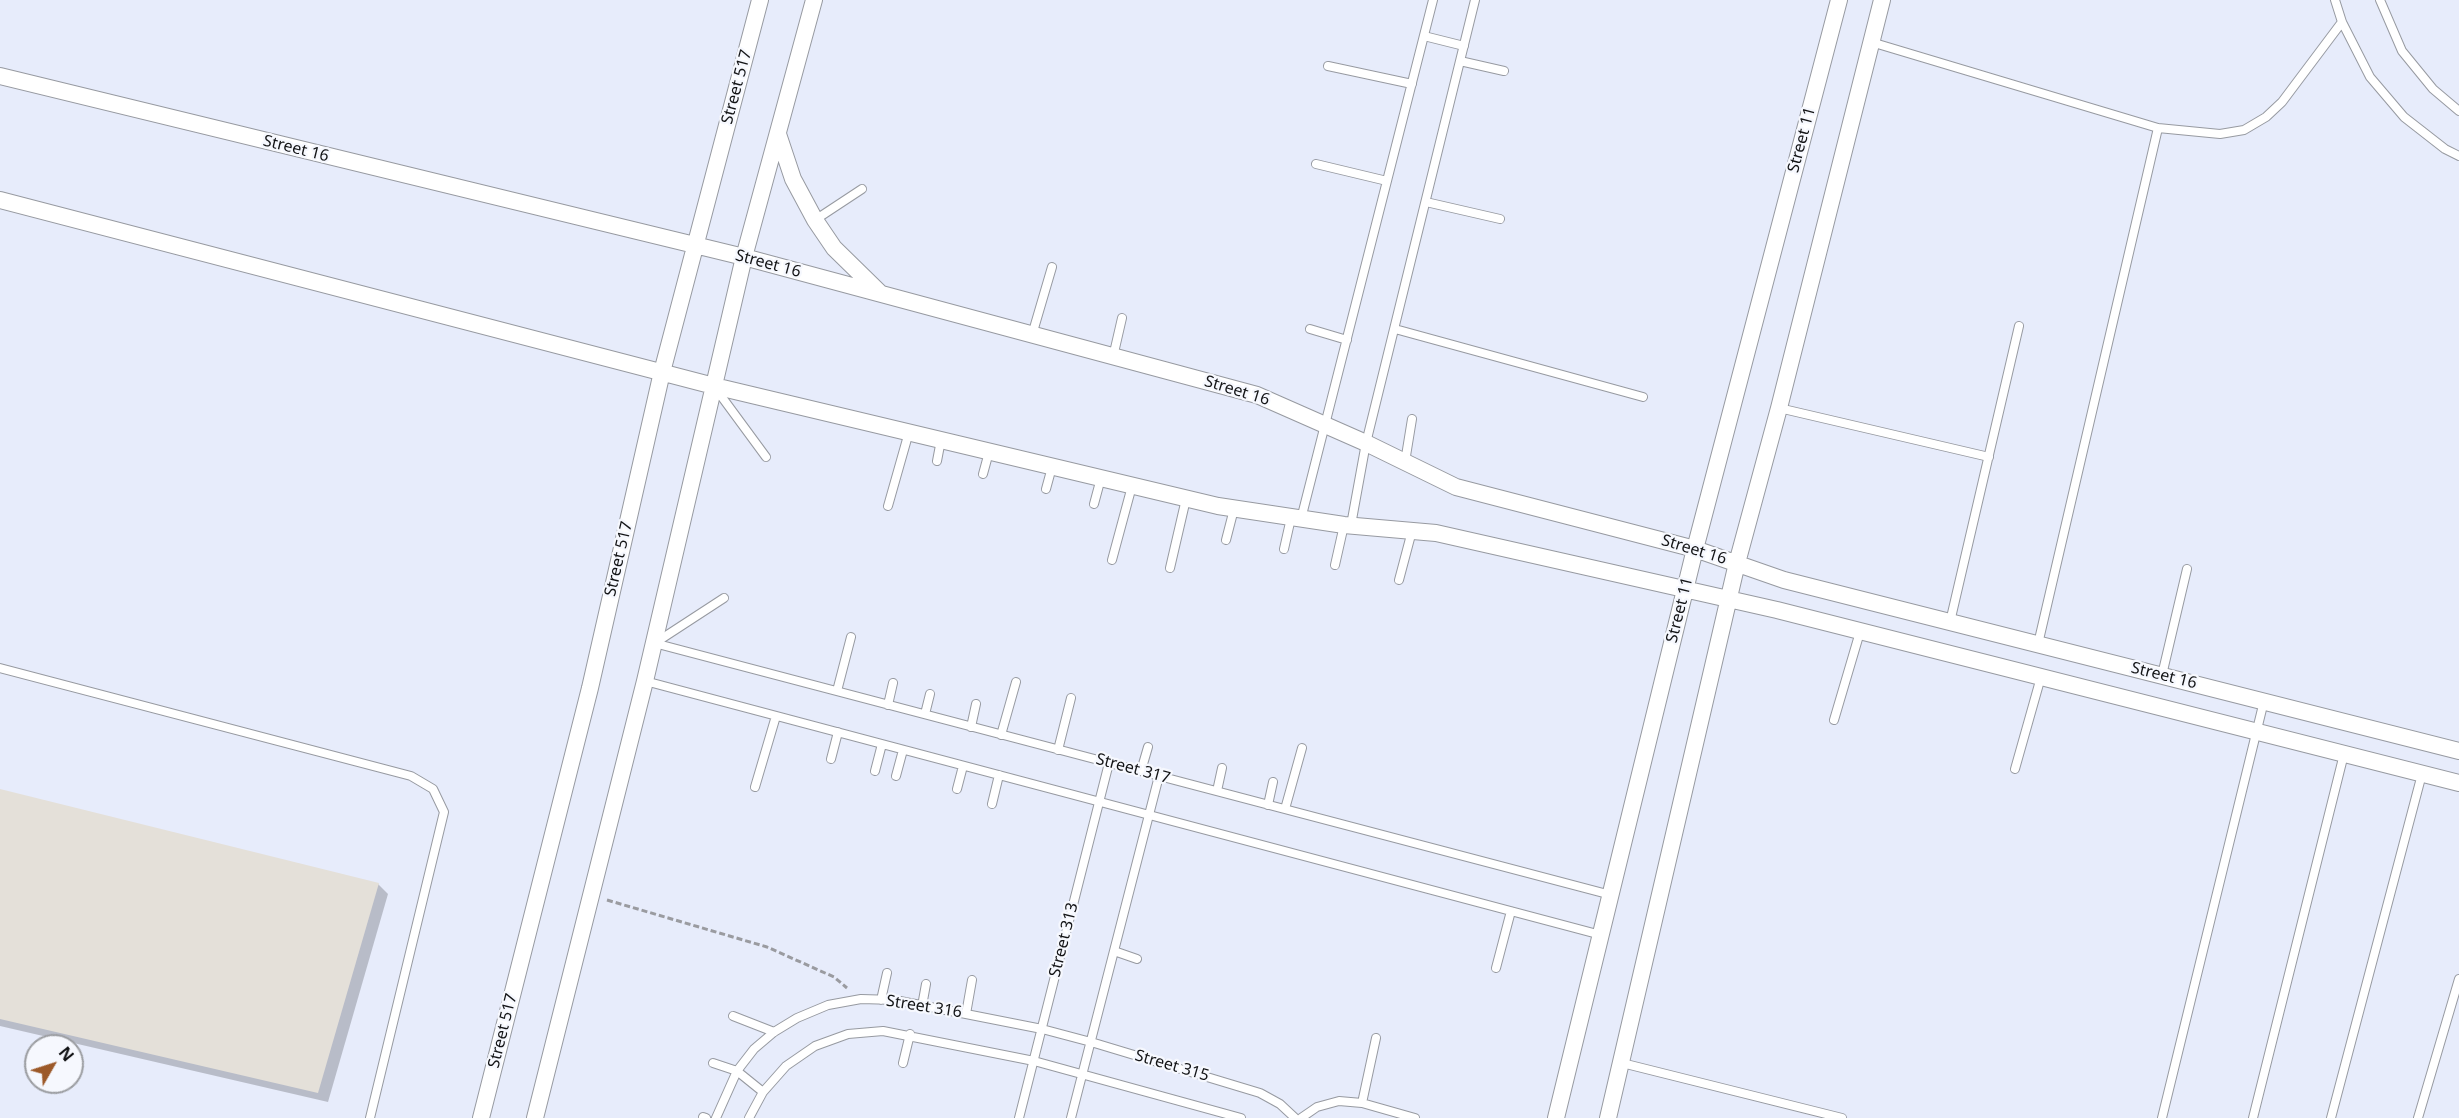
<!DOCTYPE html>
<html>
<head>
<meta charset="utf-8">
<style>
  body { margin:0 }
  #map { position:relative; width:2459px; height:1118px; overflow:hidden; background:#f6f8fe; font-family:"Noto Sans",sans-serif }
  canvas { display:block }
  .north { position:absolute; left:24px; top:1034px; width:60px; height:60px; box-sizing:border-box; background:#f6f8fe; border:2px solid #9b9da1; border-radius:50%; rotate:51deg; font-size:16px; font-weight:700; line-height:24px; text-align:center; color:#131416 }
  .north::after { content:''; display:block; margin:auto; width:21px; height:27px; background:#9c5929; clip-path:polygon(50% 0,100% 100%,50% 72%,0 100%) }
</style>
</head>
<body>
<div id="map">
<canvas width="2459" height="1118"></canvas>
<div class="north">N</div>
</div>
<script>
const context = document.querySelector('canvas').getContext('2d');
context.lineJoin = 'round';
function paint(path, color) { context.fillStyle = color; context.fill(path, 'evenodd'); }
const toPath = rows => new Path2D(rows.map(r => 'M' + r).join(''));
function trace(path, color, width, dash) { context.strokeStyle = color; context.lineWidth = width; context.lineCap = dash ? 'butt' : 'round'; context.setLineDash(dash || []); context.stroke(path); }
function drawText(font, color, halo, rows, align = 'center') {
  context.font = font + ' "Noto Sans",sans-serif'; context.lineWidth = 4.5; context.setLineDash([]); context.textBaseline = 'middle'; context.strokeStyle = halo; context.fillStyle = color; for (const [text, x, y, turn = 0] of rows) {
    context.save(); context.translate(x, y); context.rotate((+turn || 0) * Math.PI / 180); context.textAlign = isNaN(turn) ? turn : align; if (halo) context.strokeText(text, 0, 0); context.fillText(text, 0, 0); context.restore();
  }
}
const built = toPath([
  [0,0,2459,0,2459,1118,0,1118],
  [36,1046,72,1046,72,1082,36,1082]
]);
const shadow = toPath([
  [0,791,378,884,388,894,328,1102,0,1026]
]);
const building = toPath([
  [0,789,379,883,318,1093,0,1019]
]);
const path = toPath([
  [607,900,767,947,834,977,847,988]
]);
const lane = toPath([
  [2335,0,2342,22,2370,77,2404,117,2445,149,2459,156],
  [2380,0,2402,51,2433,89,2459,111],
  [1424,36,1464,46],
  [1871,42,2158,128,2220,134,2244,130,2266,117,2282,102,2342,22],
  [1460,61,1504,71],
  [1328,66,1412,84],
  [1316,164,1387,181],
  [1426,202,1500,219],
  [815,220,862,189],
  [1310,329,1347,340],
  [1395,329,1643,397],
  [1032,335,1052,267],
  [1113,357,1122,318],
  [716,389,766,457],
  [1779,408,1989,457],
  [937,461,941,440],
  [1405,462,1412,419],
  [983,474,989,452],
  [1046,489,1052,467],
  [1094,504,1101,478],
  [888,506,909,432],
  [1301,519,1433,0],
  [1351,525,1366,443,1475,0],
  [1226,540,1234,509],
  [1284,549,1291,518],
  [1112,560,1132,486],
  [1335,565,1344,525],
  [1170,568,1186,499],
  [1399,580,1412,531],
  [1950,622,2019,326],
  [654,643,1611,895],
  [655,643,724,598],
  [2038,644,2158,128],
  [0,668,411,776,433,789,444,812,370,1118],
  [2162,675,2187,569],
  [645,681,1601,935],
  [837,691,851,637],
  [888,705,893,683],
  [925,714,930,694],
  [1834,720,1860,632],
  [971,727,976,704],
  [1001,735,1016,682],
  [1058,750,1071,698],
  [831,759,838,732],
  [2015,769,2041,677],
  [875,771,882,744],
  [1141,771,1148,747],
  [896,776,903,750],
  [755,787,776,716],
  [957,789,963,766],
  [1217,791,1222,768],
  [992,804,999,775],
  [1268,805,1273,782],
  [1285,809,1302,748],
  [1114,951,1137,959],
  [1496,968,1511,911],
  [881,1000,887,973],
  [922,1006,926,984],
  [966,1014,972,980],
  [733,1016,774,1032],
  [713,1063,737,1071,763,1092],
  [903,1063,910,1034],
  [1622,1063,1842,1118],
  [1362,1103,1376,1038],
  [703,1117,706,1118],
  [716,1118,737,1071,754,1049,774,1032,797,1018,828,1005,861,999,895,1000,1042,1029,1091,1042,1260,1093,1280,1104,1295,1118],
  [749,1118,763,1092,786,1066,815,1046,848,1034,883,1031,1034,1061,1241,1118],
  [1019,1118,1109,763],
  [1071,1118,1159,776],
  [1301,1118,1317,1107,1339,1101,1362,1103,1415,1118],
  [2162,1118,2264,701],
  [2253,1118,2344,754],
  [2331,1118,2422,774],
  [2418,1118,2459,979]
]);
const street = toPath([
  [0,76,744,257,1257,395,1366,443,1456,487,1695,549,1784,580,2459,751],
  [778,134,793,179,815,220,834,248,880,293],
  [0,200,714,386,1218,506,1344,525,1436,533,1777,610,2459,783],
  [481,1118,590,688,662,372,760,0],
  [535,1118,645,681,744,257,814,0],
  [1556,1118,1695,549,1839,0],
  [1608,1118,1737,563,1779,408,1882,0]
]);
const streetNames = [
  ["Street 517",737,87,-75],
  ["Street 11",1802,140,-75],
  ["Street 16",296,149,14],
  ["Street 16",768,264,15],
  ["Street 16",1237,391,17],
  ["Street 16",1694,550,17],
  ["Street 517",619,559,-77],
  ["Street 11",1680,610,-76],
  ["Street 16",2164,676,14],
  ["Street 317",1133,769,15],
  ["Street 313",1064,940,-76],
  ["Street 316",924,1007,9],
  ["Street 517",503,1031,-76],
  ["Street 315",1172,1066,16]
];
paint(built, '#e7ecfb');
paint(shadow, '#0003');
paint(building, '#e4e0d9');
trace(lane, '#979aa1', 10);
trace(street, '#979aa1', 18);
trace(path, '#9a9ba0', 3, [6, 3]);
trace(lane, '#fff', 8);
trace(street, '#fff', 16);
drawText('16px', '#131416', '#f6f8fe', streetNames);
</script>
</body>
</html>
